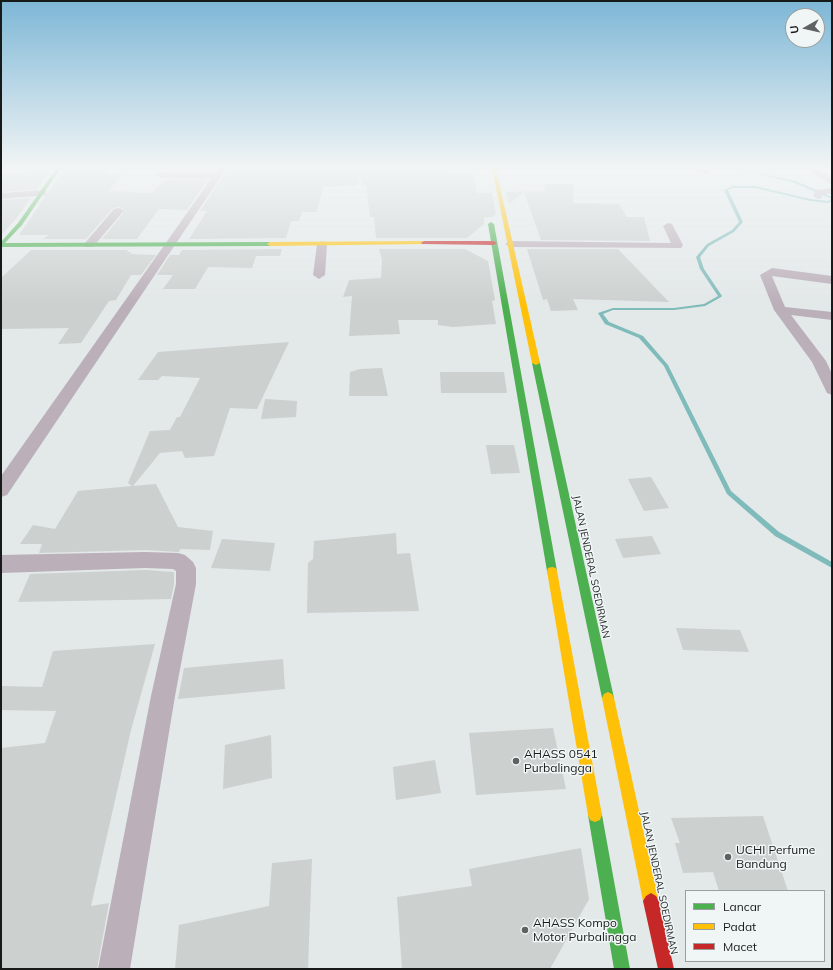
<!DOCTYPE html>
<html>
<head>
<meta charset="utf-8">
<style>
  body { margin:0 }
  #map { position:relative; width:833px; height:970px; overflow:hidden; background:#e3e8e8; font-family:Mulish,sans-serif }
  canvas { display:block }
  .frame { position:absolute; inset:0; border:2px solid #181a1a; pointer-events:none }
  .legend { position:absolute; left:685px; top:890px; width:140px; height:72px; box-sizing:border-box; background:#f0f6f6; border:1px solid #9a9e9e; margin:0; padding:5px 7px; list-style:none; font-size:12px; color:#181a1a }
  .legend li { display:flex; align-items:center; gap:8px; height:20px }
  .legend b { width:20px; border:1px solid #9a9e9e }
  .north { position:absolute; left:785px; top:8px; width:40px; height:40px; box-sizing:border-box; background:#f0f6f6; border:1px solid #9a9e9e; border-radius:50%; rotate:262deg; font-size:11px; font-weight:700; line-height:16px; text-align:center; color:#181a1a }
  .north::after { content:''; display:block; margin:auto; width:14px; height:18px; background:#5f6262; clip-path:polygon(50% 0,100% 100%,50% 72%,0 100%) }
</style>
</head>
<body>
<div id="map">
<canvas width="833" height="970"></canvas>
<div class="frame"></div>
<ul class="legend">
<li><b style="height:5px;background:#4caf50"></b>Lancar</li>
<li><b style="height:5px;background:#ffc107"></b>Padat</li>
<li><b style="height:5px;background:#c62828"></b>Macet</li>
</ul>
<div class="north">U</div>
</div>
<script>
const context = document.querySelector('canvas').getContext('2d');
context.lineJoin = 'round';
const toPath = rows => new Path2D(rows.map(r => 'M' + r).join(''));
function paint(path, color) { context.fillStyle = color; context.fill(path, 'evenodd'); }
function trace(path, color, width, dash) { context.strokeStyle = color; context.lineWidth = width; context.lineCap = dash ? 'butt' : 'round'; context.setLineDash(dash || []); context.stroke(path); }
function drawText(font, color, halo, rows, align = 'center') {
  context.font = font + ' Mulish,sans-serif'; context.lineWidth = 3; context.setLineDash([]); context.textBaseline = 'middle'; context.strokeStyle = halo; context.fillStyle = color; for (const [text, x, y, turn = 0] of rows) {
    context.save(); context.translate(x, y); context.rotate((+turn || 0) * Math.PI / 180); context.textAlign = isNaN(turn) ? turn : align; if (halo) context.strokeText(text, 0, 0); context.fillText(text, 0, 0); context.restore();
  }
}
const stream = toPath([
  [738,169,742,169,796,181,832,197,832,199,794,183,738,169],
  [733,186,755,186,810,199,828,201,832,199,832,201,828,203,810,201,755,188,733,188,728,190,743,222,734,232,709,246,700,257,704,269,722,296,721,297,705,306,674,310,613,310,603,314,609,322,643,336,668,365,731,491,779,532,832,562,832,568,775,536,727,494,664,366,639,338,605,324,598,313,613,308,674,308,704,304,718,296,700,269,696,257,707,244,732,230,739,222,724,190,733,186]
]);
const building = toPath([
  [34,169,51,169,37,189,1,192,1,174,31,172],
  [64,169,111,169,106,174,123,174,108,191,152,193,164,180,208,180,187,210,159,209,137,239,102,239,123,214,123,208,118,207,113,208,86,239,43,239,49,235,19,235],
  [266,169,446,169,447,174,474,174,477,193,492,193,496,214,492,217,484,217,484,224,467,238,376,238,374,217,370,217,366,185,362,185,359,174,358,185,324,187,316,212,302,212,299,221,291,221,286,238,189,239,207,211,200,211,226,172,266,170],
  [543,184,574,184,573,203,619,204,627,217,644,217,650,241,541,240,524,192,509,204,506,192,546,191],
  [31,198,15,220,1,235,1,200],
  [282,249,280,256,256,256,252,268,208,267,195,289,163,289,173,275,157,275,170,255,179,255,182,250],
  [379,249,465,249,488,261,495,300,492,301,496,324,453,327,438,325,438,320,398,320,400,334,349,336,352,296,343,297,349,280,381,278,382,260],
  [527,249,618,249,669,302,573,299,578,310,551,311,547,299,543,300],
  [31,250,128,250,127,252,132,252,130,254,156,255,141,275,131,275,116,300,109,301,81,343,58,344,69,328,1,329,1,278],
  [289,342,257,409,230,408,214,456,185,458,182,451,160,453,133,486,156,484,178,527,213,531,210,550,180,549,179,552,145,550,39,553,42,544,20,544,33,525,55,529,78,491,132,486,128,483,150,431,170,430,177,417,180,417,200,378,162,376,158,380,138,380,158,352],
  [382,368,388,396,349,396,350,372,360,369],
  [440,372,504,372,507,393,441,393],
  [265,399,297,401,296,417,261,419],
  [486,445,514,445,520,473,491,474],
  [651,477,669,508,644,511,628,479],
  [396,533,397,554,410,553,419,611,307,613,308,563,313,559,314,541],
  [652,536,661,554,623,558,615,539],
  [222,539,275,543,270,571,211,568],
  [145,570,174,572,174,584,171,599,18,602,30,574],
  [676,628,740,630,749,652,683,650],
  [155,644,131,730,91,906,109,903,97,969,1,969,1,748,45,743,56,711,1,710,1,686,42,687,53,651],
  [283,659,285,689,178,699,184,668],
  [553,728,566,789,476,795,469,733],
  [271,735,272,778,223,789,225,745],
  [435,760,441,793,396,800,393,767],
  [763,816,788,891,719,891,713,872,683,873,675,843,680,843,671,818],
  [581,848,589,899,550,969,402,969,397,897,472,886,469,869],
  [312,859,308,969,175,969,179,925,269,906,272,863]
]);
const street = toPath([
  [218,169,226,169,7,495,1,497,1,476,211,179,161,178,157,175,161,172,215,173,218,169],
  [695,169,709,169,711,171,707,174,696,171,695,169],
  [807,169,817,169,832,178,832,185,807,169],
  [832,188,832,194,823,194,821,198,818,199,813,196,816,190,832,188],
  [43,190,46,191,46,195,1,199,1,193,43,190],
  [118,208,122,209,123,211,122,213,93,247,85,247,84,245,85,243,114,209,118,208],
  [668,223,672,224,683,245,681,248,510,247,505,244,510,241,671,243,663,226,668,223],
  [322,241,327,244,325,275,319,279,313,275,317,244,322,241],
  [772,268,832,276,832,284,772,276,785,307,832,312,832,320,791,315,826,361,832,374,832,395,827,393,812,362,774,310,760,275,772,268],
  [145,552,178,553,185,555,193,562,196,568,196,584,175,696,130,969,98,969,151,696,176,584,176,571,173,569,145,568,1,573,1,555,145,552]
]);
const fast = toPath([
  [56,169,60,169,22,225,5,243,270,242,273,244,270,246,1,247,1,242,18,223,56,169],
  [491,222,494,224,557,571,556,574,552,575,548,574,547,571,488,224,491,222],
  [533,361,539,361,540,363,614,698,612,702,608,704,604,702,602,698,532,363,533,361],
  [595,808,600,810,602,815,630,969,614,969,588,815,590,810,595,808]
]);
const slow = toPath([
  [492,169,496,169,540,363,536,365,532,363,492,169],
  [424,241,427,243,426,244,270,246,267,244,270,242,424,241],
  [552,567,556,568,557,571,602,815,600,820,595,822,590,820,588,815,547,571,548,568,552,567],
  [608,692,612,694,614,698,659,901,656,906,651,909,646,906,643,901,602,698,604,694,608,692]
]);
const jam = toPath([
  [424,241,494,241,497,243,494,245,422,244,421,243,424,241],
  [651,893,656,896,659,901,674,969,658,969,643,901,646,896,651,893]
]);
const markers = [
  [516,761,4,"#5f6262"],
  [728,857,4,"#5f6262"],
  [525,930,4,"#5f6262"]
];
const streetNames = [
  ["JALAN JENDERAL SOEDIRMAN",591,567,78],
  ["JALAN JENDERAL SOEDIRMAN",659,883,78]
];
const nearPoinames = [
  ["AHASS 0541",524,754],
  ["Purbalingga",524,768],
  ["UCHI Perfume",736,850],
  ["Bandung",736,864],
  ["AHASS Kompo",533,923],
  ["Motor Purbalingga",533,937]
];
paint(stream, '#7ebbba');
paint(building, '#ccd0cf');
paint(street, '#bbafb9');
paint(fast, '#4caf50');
paint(slow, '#ffc107');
paint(jam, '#c62828');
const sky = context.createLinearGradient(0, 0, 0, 305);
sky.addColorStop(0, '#7db7d6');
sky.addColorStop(0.55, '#f2f5f5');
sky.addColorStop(1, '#f2f5f500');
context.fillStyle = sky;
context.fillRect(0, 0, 833, 305);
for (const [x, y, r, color] of markers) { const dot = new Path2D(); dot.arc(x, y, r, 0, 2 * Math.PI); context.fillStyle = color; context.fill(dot); trace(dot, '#f0f6f6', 1.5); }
drawText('10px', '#181a1a', '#f0f6f6', streetNames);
drawText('12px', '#181a1a', '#f0f6f6', nearPoinames, 'left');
</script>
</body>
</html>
